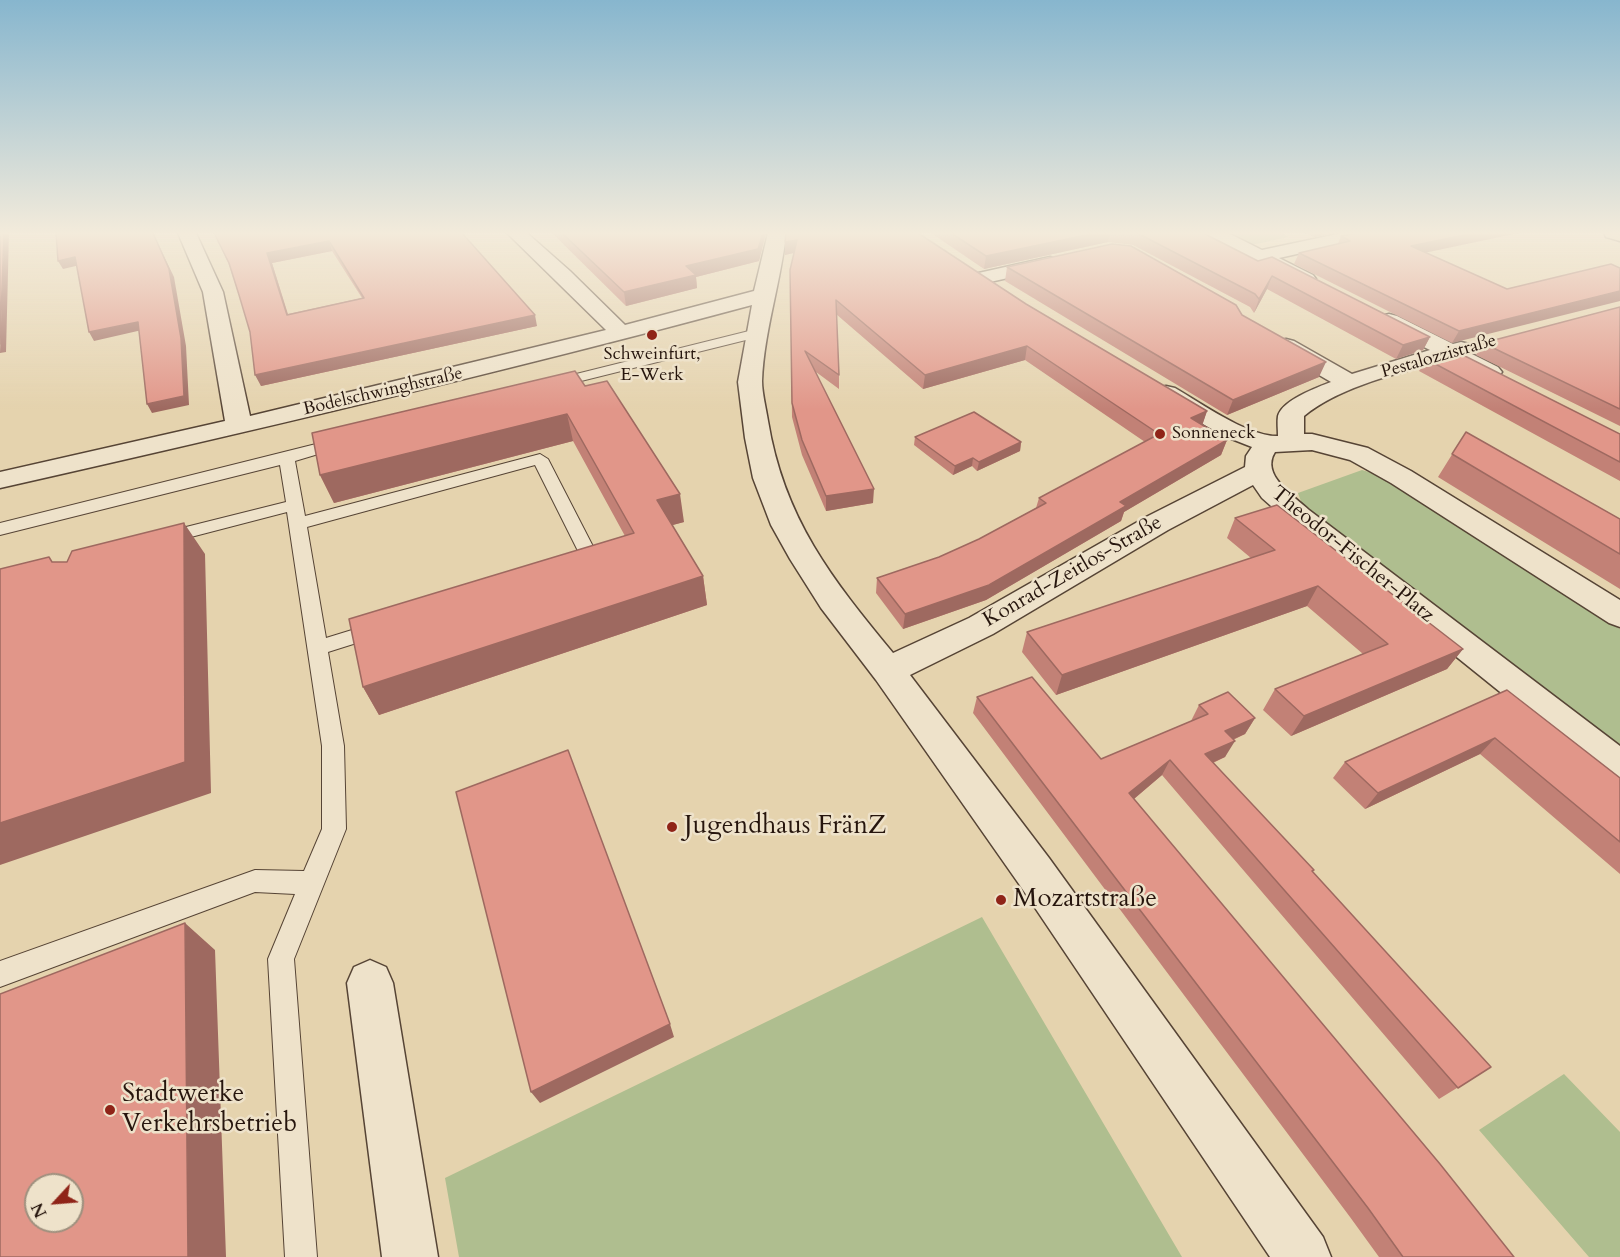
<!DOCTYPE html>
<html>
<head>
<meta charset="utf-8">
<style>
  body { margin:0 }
  #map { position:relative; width:1620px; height:1257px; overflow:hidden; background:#e5d3ae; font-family:Cardo,serif }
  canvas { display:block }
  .north { position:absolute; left:24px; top:1173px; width:60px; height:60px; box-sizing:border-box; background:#eee2ca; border:2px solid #9e907e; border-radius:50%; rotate:244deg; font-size:16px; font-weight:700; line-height:24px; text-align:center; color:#26150d }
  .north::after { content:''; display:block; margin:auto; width:21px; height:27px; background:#8f2418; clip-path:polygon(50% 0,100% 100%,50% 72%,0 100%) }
</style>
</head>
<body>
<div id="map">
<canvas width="1620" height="1257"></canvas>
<div class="north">N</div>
</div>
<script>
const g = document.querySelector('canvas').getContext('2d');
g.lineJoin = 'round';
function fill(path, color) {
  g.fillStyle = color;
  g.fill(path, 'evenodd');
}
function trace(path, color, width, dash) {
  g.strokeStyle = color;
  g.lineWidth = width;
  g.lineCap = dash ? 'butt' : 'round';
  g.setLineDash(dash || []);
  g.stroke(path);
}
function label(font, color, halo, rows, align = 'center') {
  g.font = font + ' Cardo,serif';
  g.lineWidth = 5;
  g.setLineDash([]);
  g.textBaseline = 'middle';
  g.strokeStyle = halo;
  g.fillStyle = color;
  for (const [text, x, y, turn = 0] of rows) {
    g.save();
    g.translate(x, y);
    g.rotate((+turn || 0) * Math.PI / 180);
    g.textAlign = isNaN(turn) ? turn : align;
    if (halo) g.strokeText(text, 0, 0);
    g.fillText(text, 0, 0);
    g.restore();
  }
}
fill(new Path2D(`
  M1221,233H1281L1289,237L1247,246Z
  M1362,470L1386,477L1620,629V750L1303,507L1298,493Z
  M982,917L1182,1257H459L445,1178Z
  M1564,1074L1620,1132V1257H1589L1479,1130Z`), '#afbe8f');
const service = new Path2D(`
  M757,329L762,330L764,333L762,336L553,388L546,384L548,381Z
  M340,438L345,440L348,443L345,446L295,461L305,516L540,454L548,459L601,562C596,570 582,573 574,570L571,566L574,562L582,559L535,465L307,527L326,638L378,622L385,624L388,629L385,634L328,652L344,746L346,829L294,959L317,1257H285L268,959L295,894L255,892L0,987V961L255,870L304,871L322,829V746L287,512L164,544L158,542L155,538L158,534L286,502L280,465L0,535V523Z`);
const minor = new Path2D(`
  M178,233H196L223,292L250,416L606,330L507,233H527L570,271L625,325L754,291L768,233H786C781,282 764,331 762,381C762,393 766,408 768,421C784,519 832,579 893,653L969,618L1148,516L1245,467L1246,456L1252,447L1224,436L1157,398L1154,393L1157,388L1166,386L1175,388C1201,403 1248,437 1278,436C1278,429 1277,422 1278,416C1282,400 1318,387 1331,382L1278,351L1275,346L1278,341L1286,339L1294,341L1352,374L1430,350L1381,326L1378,321L1381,316L1389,314L1397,316L1453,344L1461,342L1469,344L1472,349L1470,353L1498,367L1502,372L1498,377L1490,379L1482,377L1448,360C1402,372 1340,386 1304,416V434H1312L1368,448L1411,471L1620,600V627L1609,623L1391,483L1350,460L1312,450L1275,452C1260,475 1294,496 1309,510L1620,746V783L1607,778L1289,522L1262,498L1253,485L1168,530L993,634L910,675L1049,858L1323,1237L1331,1257H1270L1019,884L876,680L821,608L790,559L771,525L753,478L745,438L738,382L752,305C504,372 252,431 0,488V472L225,421L203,292Z
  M1205,233H1228L1262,250L1342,233H1375L1373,237L1279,258L1313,275L1316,279L1313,283L1306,285L1207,237Z
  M1050,257L1057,259L1060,263L1057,267L981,284L974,282L971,278L974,274Z
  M370,960L386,967L393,983L438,1257H382L347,983L354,967Z`);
const primary = new Path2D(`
  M1604,233H1620V241L1606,237Z`);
trace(service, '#564435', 2);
trace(minor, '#564435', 3);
trace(primary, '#26150d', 3);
fill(service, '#eee2ca');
fill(minor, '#eee2ca');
fill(primary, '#e5d3ae');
fill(new Path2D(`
  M214,233H462L537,326L261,386L250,332L239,295L229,265ZM332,251L362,298L288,314L272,263Z
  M552,233H766L759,261L696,277L697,288L626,306Z
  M786,233L1026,304L1207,411L1202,425L1227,440L1221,455L1124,512L1121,521L986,600L903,629L876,593L877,578L939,557L979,539L1036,508L1039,498L1145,442L1025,360L923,389L836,314L839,375V389L816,372L873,503L826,511L802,455L792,417L790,270L794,253L785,255Z
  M931,233H1203L1258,261L1430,337L1423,350L1396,359L1267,289L1254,313L1250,307L1133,245L1108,242L984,269Z
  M1305,233H1333L1314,237Z
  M1341,236L1426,253L1507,289L1452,343L1294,264L1299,253L1338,244Z
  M1007,267L1242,315L1319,377L1227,415L1005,281Z
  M1620,307V426L1476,355L1483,343Z
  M1426,359L1620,434V481L1419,371Z
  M585,386L684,522L672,525L703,576L707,605L379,715L363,687L625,536L573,441L334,503L320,475Z
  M1466,432L1620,519V589L1438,477Z
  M915,437L1021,442L1020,451L977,471L972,466L953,475L914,445Z
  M1235,518L1463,649L1447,669L1291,736L1263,710L1275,689L1363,654L1307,606L1056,695L1022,652L1027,632L1251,558L1227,538Z
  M1507,690L1620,778V874L1480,754L1365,809L1333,778L1345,762Z
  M977,697L1101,759L1191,721L1199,705L1255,718L1245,734L1233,740L1225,757L1213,763L1491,1067L1439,1099L1162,775L1134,799L1514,1257H1379L1350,1217L973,713Z`), '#c28176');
fill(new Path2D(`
  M4,233H9L6,352L0,353Z
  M153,233L174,277L186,346L189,405L152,413L147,404Z
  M763,233H766L759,261L696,277L697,288L626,306L624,292Z
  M1096,233H1110L1108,242L984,269L986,256Z
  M1316,233H1333L1314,237Z
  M1474,233H1519L1405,257L1411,246Z
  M797,240V252L785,255V242Z
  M329,241L332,251L272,263L291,325L287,315L267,253Z
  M75,257L80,265L63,269L58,261Z
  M1272,276L1267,289L1254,313L1259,299Z
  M1620,291V301L1452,343L1459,331Z
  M535,315L537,326L261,386L255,375Z
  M138,322L142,330L94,341L89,332Z
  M1430,337L1423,350L1396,359L1403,345Z
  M1027,346L1025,360L923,389L925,375Z
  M1326,362L1319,377L1227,415L1233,400Z
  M1207,411L1202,426L1191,418Z
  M567,414L573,441L334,503L320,475Z
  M1227,440L1221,455L1124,512L1121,521L986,600L903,629L905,614L1120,502Z
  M1021,442L1020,451L977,471L979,462Z
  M973,458L972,466L953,475L955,466Z
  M874,489L873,503L826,511V496Z
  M680,494L684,522L662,528L657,500Z
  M184,523L205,554L211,793L0,865V823Z
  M703,576L707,605L379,715L363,687Z
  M1318,586L1307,606L1056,695L1062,675Z
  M1463,649L1447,669L1291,736L1304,716Z
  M1255,718L1245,734L1216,747L1225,731Z
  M1495,738L1480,754L1365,809L1378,793Z
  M1235,741L1225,757L1196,770L1205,754Z
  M1170,760L1162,775L1122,809L1129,793Z
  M185,923L215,950L226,1257H188Z
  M670,1024L674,1037L540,1103L531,1092Z`), '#9e6960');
const building = new Path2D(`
  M0,233H4L0,344Z
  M56,233H153L169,269L181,338L184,396L147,404L138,322L89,332L75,257L58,261Z
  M214,233H462L535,315L255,375L250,332L239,295L229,263ZM329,241L364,298L287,315L267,253Z
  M562,233H763L758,249L686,266L696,275L624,292Z
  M786,233H918L1026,304L1207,411L1191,418L1227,440L1120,502L1126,506L989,585L905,614L877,578L939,557L979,539L1046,503L1039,498L1159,434L1027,346L925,375L836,300L839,375L805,351L874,489L826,496L802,440L792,403L790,270L797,240L785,242Z
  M951,233H1096L986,256Z
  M1137,233H1203L1258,261L1272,257L1430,337L1403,345L1272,276L1259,299L1255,294Z
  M1359,233H1474L1411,246L1507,289L1611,264L1620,268V291L1459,331L1299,253L1350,241L1341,236Z
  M1112,244L1131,246L1236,305L1242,315L1326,362L1233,400L1007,267Z
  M1620,307V409L1483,343Z
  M1455,351L1620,434V462L1426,359Z
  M575,371L585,386L607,381L680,494L657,500L703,576L363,687L349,619L634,533L567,414L320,475L312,433Z
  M974,412L1021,442L979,462L973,458L955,466L915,437Z
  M1466,432L1620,519V554L1452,454Z
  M1277,505L1463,649L1304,716L1275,689L1388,644L1318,586L1062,675L1027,632L1275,550L1235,518Z
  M184,523L185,762L0,823V569L49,557L52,562H67L72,551Z
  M1032,677L1101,759L1208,714L1199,705L1228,692L1255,718L1225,731L1235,741L1205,754L1314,870L1312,871L1491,1067L1458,1088L1170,760L1129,793L1440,1164L1514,1257H1403L1368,1208L977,697Z
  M1507,690L1620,778V842L1495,738L1378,793L1345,762Z
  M568,750L670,1024L531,1092L456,792Z
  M185,923L188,1257H0V994ZM36,1185H72V1221H36Z`);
fill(building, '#e19689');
trace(building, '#9e6960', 1.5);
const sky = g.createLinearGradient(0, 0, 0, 409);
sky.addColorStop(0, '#87b6ce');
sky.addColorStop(0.57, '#f3ebdb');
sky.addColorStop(1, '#f3ebdb00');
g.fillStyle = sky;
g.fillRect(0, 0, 1620, 409);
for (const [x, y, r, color] of [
  [652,335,6,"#8f2418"],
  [1160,434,6,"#8f2418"],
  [672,827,6,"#8f2418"],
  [1001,900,6,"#8f2418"],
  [110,1110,6,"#8f2418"]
]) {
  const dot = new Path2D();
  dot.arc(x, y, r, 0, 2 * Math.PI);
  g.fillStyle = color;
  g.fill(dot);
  trace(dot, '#eee2ca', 2);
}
label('18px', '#26150d', '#eee2ca', [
  ["Schweinfurt,",652,355],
  ["E-Werk",652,376],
  ["Sonneneck",1172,434,"left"]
]);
label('18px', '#26150d', '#eee2ca', [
  ["Pestalozzistraße",1439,357,-16],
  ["Bodelschwinghstraße",383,392,-13]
]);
label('21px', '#26150d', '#eee2ca', [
  ["Theodor-Fischer-Platz",1352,555,39],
  ["Konrad-Zeitlos-Straße",1073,572,-30]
]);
label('26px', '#26150d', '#eee2ca', [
  ["Jugendhaus FränZ",684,827],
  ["Mozartstraße",1013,900],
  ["Stadtwerke",122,1095],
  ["Verkehrsbetrieb",122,1125]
], 'left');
</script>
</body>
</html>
